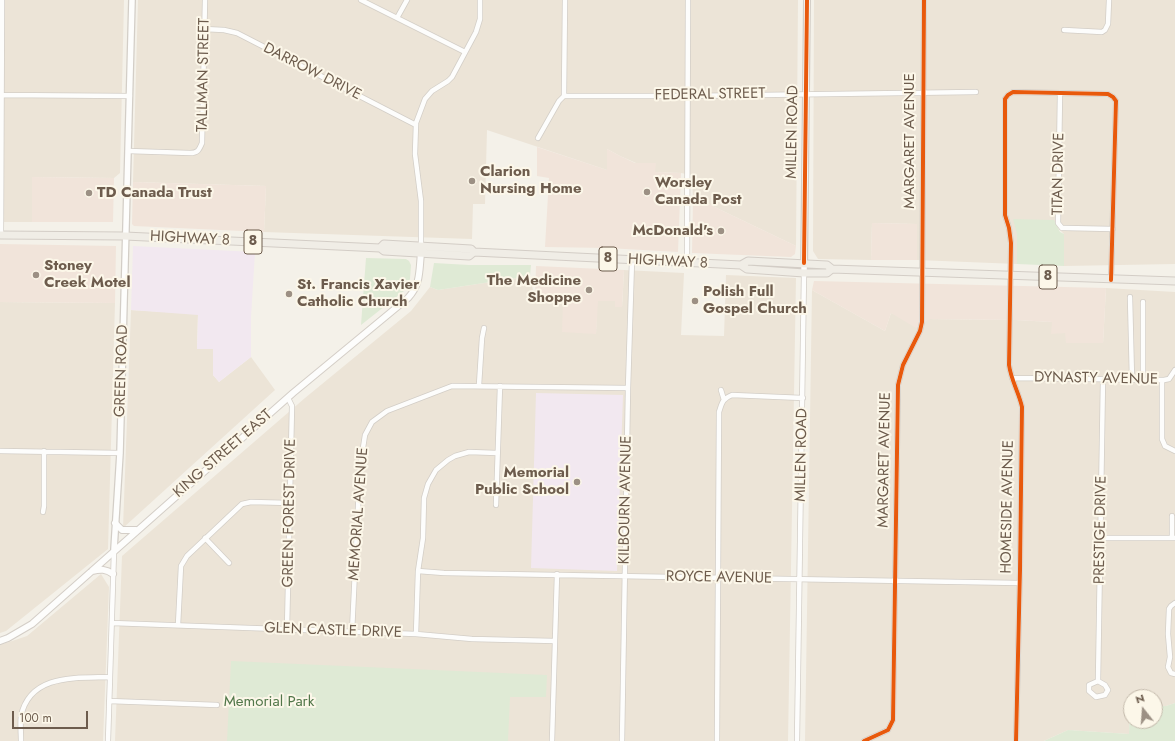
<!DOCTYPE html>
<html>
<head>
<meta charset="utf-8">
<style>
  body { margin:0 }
  #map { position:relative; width:1175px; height:741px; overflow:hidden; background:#f4f1e9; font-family:Jost,sans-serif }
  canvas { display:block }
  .north { position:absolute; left:1123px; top:689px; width:40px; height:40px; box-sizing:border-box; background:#fcf7e9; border:1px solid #c3b9ab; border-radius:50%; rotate:343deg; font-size:11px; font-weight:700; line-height:16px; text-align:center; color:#6d5c4d }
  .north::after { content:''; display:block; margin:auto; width:14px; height:18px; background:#9c9084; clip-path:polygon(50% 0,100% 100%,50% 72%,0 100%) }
  .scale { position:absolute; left:12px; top:711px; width:76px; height:18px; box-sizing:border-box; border:2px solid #6d5c4d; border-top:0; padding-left:5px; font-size:12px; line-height:14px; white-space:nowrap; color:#6d5c4d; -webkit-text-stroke:3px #fcf7e9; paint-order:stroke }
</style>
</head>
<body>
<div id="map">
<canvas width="1175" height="741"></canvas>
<div class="north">N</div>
<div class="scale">100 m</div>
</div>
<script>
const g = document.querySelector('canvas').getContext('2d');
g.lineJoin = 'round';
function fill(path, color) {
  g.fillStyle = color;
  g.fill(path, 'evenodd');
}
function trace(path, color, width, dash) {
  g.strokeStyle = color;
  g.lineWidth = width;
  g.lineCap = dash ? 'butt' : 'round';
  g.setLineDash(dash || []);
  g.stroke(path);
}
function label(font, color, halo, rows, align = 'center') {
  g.font = font + ' Jost,sans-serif';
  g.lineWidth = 4;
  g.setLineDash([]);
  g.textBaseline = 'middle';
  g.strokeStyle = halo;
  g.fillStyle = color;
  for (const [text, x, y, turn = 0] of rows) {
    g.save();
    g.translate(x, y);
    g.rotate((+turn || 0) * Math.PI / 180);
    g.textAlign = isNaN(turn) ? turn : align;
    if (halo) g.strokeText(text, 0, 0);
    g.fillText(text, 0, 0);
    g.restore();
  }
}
fill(new Path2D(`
  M0,0H124L120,173L114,178L32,177V222H0Z
  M138,0H798L796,246L702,201L693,200L692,175L681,173L655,172V163H636L620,156L607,149V170L487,130L485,204H473L472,239L264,232L266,186L133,182Z
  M814,0H1175V264L1064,266V234L1058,228L1017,234V264L917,260L916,224L872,223L871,260L818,259L813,251Z
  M624,270L684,273L681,335L724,336L726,275L796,278L788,741H115L122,556L305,398L411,311L430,287L438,290L530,276L535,300L563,301L596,334L597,300L615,301L622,307Z
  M1106,288L1175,292V703L1166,706H1155V697H1131L1129,734L1068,730L1044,741H805L812,290L885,331L891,313L929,319L1016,320L1052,322L1066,333L1103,343Z
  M0,302L115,303L108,549L6,631L0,633Z
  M131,310L198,314L197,349H213V375L219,382L251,357L275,390L123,528Z
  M101,574L109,587L103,741H0V645L27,636Z`), '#ece4d7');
fill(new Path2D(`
  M537,147L607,170V149L620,156L635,163H656L655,172L681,173L678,252L607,248L545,247L549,178L537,176Z
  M32,177L114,178L113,222H32Z
  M133,182L266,186L264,232L134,226L132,224Z
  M693,200L702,201L796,246L795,254L791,257L692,253Z
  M872,223L917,224V260H871Z
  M0,244L116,246L115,303L0,302Z
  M536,266L624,270L622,307H615V301H598L596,334L562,332L563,301L535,300Z
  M814,281L1106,288L1103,343H1066L1065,333L1051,334L1052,322L1016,320L930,319L916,328L891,313L885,331L812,290Z`), '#f1e4da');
fill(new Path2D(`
  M133,246L255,252L251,317V357L219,382L213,375V349H197L198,315L131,310Z
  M536,393L623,395L617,571L531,568Z`), '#f2e8f0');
fill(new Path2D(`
  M1013,219L1054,220L1060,232L1064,234V266L1017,264V234Z
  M366,258L406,259L409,261L411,265L410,279L404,291L361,325Z
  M434,263L469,265H531L530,276L438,290L430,287Z
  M231,661L547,675L546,697H510L508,741H227Z
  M1175,703V741H1044L1068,730L1129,734L1130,706L1131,721H1155V706H1166Z`), '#dfead5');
const minor = new Path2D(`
  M361,0L465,52
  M397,18L407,0
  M204,29L224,30L237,33L416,125
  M1064,30L1102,32L1105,30L1108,24L1109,0
  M1060,93L1058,223L1062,228H1065L1113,229
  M0,95L130,96
  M564,96H687L976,92
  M538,138L559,101L564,96L565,0
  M128,151L190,153C198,153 199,150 202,143L205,0
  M1,235L2,0
  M421,247V201L415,154L416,123L425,99L432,91L448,81L452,77L476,32L480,19V0
  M687,263L688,0
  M1130,297L1132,379
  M1143,302V379
  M1012,378L1164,380L1169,379L1175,370
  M1162,380V439L1165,446L1175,451
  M479,385L482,338L484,328
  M721,390L724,400
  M0,451L120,453
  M496,505L500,386
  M43,512L44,506V451
  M205,538L229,563
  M1101,538H1175
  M1172,538V516
  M418,571L444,573L1019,583
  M1175,603L1171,606L1169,609L1168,634L1170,657L1168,667L1171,673L1175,674
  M112,623L416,634L472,639L555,641
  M178,625L181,566L187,556L242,504L251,502L290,503
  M287,629L292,406L288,398
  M352,632L360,467L365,435L372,422L387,411L452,386L628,388
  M416,634L418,571L423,538L424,498L428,484L436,470L448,460L455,456L469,452L497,453
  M1098,681L1105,685L1108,690L1105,695L1096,697L1089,691V685L1098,681L1103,379
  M109,701L217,705
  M21,741C21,733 20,724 21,716C30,674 75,678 109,677
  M108,741L114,551
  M552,741L557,574
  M622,741L628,388L632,260
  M717,741L719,412C722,403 722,399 732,395L803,398
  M797,741L804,273
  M864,741L888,730L893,720L898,385L903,365L920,331L922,322L924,0
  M1016,741L1020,570L1022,407C1019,393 1011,380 1009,365L1011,243L1009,228L1005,215V99L1008,95L1013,92L1108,94L1113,97L1116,101L1111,280`);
const tertiary = new Path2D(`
  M804,273L807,0
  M114,549L120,453L132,0`);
const secondary = new Path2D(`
  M115,523L122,530H136
  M92,571C101,569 106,569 113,574
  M0,641L8,638L32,624L293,393L408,298C421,284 419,271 421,253`);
const primary = new Path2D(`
  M0,235L125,236L380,248L384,251L469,256L474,252
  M380,248L384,244L471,249L474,252L741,265L747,269L804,273H827L832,269
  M741,265L748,261L827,265L832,269L1175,281`);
trace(minor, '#d3cec7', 6);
trace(tertiary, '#d3cec7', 8);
trace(secondary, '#d4cec7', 8);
trace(primary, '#d3cdc6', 9);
trace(minor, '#fdfdfc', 4.5);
trace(tertiary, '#fdfdfc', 5.5);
trace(secondary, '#fdfdfc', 6);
trace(primary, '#f0ede6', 7);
trace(new Path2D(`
  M804,263L807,0
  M864,741L888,730L893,720L898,385L903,365L920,331L922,322L924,0
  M1016,741L1020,570L1022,407C1019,393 1011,380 1009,365L1011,243L1009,228L1005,215V99L1008,95L1013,92L1108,94L1113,97L1116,101L1111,280`), '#e8590c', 4);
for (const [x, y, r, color] of [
  [472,181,4,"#9c9084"],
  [647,192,4,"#9c9084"],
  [89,193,4,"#9c9084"],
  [721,231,4,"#9c9084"],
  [36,275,4,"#9c9084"],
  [589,290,4,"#9c9084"],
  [289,294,4,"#9c9084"],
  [695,301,4,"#9c9084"],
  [577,482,4,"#9c9084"]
]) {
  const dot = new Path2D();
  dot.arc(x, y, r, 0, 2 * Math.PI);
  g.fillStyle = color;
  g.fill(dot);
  trace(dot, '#fcf7e9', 1.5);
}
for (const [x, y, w] of [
  [253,242,18],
  [608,259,18],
  [1048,277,18]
]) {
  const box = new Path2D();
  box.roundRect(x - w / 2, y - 12, w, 24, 3);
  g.fillStyle = '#fcf7e9';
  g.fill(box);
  trace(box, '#6d5c4d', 1);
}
label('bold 14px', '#6d5c4d', null, [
  ["8",253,242],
  ["8",608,259],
  ["8",1048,277]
]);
label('15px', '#6d5c4d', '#fcf7e9', [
  ["DARROW DRIVE",312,72,27],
  ["TALLMAN STREET",204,75,-89],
  ["FEDERAL STREET",710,95,-1],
  ["MILLEN ROAD",793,132,-89],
  ["MARGARET AVENUE",910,141,-90],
  ["TITAN DRIVE",1059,174,-89],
  ["HIGHWAY 8",190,239,3],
  ["HIGHWAY 8",668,262,3],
  ["GREEN ROAD",122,371,-88],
  ["DYNASTY AVENUE",1096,379,1],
  ["KING STREET EAST",223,454,-41],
  ["MILLEN ROAD",802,455,-89],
  ["MARGARET AVENUE",885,460,-89],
  ["KILBOURN AVENUE",626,500,-89],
  ["HOMESIDE AVENUE",1008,507,-89],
  ["GREEN FOREST DRIVE",290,513,-89],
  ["MEMORIAL AVENUE",359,514,-86],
  ["PRESTIGE DRIVE",1101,530,-89],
  ["ROYCE AVENUE",719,578,1],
  ["GLEN CASTLE DRIVE",333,631,2]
]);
label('bold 15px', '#6d5c4d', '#fcf7e9', [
  ["Clarion",480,172],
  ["Nursing Home",480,189],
  ["Worsley",655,183],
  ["Canada Post",655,200],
  ["TD Canada Trust",97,193],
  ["McDonald's",713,231,"right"],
  ["Stoney",44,266],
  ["Creek Motel",44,283],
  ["The Medicine",581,281,"right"],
  ["Shoppe",581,298,"right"],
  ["St. Francis Xavier",297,285],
  ["Catholic Church",297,302],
  ["Polish Full",703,292],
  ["Gospel Church",703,309],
  ["Memorial",569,473,"right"],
  ["Public School",569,490,"right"]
], 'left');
label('15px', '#52774a', '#fcf7e9', [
  ["Memorial Park",269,702]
]);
</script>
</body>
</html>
